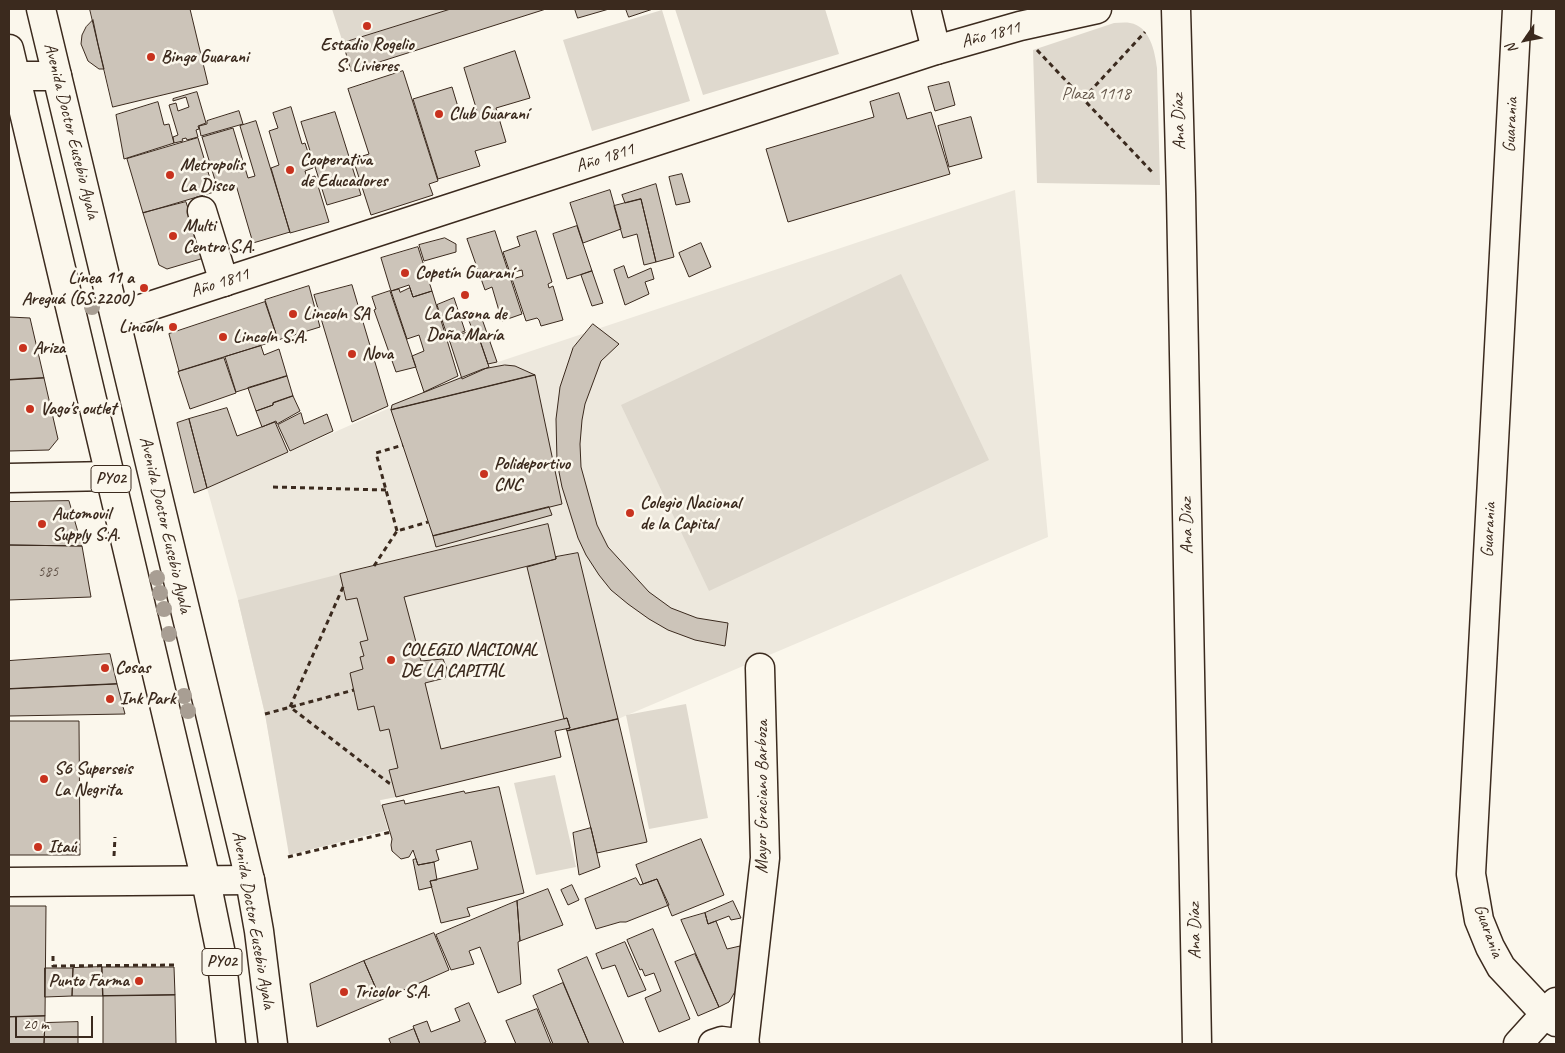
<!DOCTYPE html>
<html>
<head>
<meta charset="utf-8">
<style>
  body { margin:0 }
  #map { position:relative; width:1565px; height:1053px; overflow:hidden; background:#fbf7ec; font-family:Caveat,sans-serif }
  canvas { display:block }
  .frame { position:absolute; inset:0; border:10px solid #3b2a1e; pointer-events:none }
  .north { position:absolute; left:1500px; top:15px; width:50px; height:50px; -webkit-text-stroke:4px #fbf7ec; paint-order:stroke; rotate:237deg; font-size:14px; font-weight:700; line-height:20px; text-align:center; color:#3b2a1e }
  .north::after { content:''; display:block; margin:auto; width:18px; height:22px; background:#3b2a1e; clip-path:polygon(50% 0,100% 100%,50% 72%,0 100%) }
  .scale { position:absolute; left:15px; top:1016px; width:78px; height:22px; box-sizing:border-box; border:2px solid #3b2a1e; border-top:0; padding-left:6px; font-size:15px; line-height:18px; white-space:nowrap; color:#3b2a1e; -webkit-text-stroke:4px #fbf7ec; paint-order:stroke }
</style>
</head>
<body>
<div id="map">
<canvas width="1565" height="1053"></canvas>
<div class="frame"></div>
<div class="north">N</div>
<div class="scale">20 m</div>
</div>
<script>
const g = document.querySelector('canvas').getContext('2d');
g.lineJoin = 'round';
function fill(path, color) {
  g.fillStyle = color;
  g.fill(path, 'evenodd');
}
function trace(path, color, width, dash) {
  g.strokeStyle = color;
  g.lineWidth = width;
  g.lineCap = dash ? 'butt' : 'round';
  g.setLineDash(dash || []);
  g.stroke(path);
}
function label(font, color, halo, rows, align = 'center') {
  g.font = font + ' Caveat,sans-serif';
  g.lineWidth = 5;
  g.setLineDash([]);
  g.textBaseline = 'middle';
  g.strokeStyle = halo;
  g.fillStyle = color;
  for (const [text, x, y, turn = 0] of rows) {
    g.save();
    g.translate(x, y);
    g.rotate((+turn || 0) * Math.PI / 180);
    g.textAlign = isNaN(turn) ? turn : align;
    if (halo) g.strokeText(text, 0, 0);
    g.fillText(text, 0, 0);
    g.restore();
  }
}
fill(new Path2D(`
  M1015,190L1048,537L618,719L555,731L561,757L396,797L284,820L265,714L238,600L207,488L483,367Z`), '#ede8dd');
fill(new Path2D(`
  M332,9H451L343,43Z
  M675,9H825L839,54L703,95Z
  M662,10L690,101L592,131L563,40Z
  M1114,23C1119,23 1125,22 1130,23C1150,26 1155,52 1157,68L1160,185L1037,183L1033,50Z
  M901,274L989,460L709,591L621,405Z
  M340,574L346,600L357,598L368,640L361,642L364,656L363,669L350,673L358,709L374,706L380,731L389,729L398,768L389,770L396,797L380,800L388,830L289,855L265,714L238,600Z
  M686,704L708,818L649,829L626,715Z
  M555,775L576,867L536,875L514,783Z`), '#dfd9ce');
const building = new Path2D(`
  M90,9H190L208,84L113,107Z
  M451,9H546L351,71L343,43Z
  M575,9H609L578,18Z
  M626,9H653L629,17Z
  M93,20L98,44L104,69H99L88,61L81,44L82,35L86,27Z
  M515,51L530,98L496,108L506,142L475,151L480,166L438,179L413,99L452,87L461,117L477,111L464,68Z
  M403,71L438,181L429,184L433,195L371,215L353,159L369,154L348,89Z
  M949,82L955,105L935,111L928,87Z
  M197,92L206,123L198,126L199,129L196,130L198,137L187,140L186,138L182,139L183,141L174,143L173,137L178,135L169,105L176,103L178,111L189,107L186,97L173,101V99Z
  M899,93L907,119L931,112L950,174L788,222L766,149L874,117L870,102Z
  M158,102L164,125L169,124L174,143L124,159L116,115Z
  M291,107L302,144L305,143L313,168L305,171L307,178L315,176L329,222L290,233L271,168L279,165L269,131L278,128L273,113Z
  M239,111L243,124L201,136L199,126L207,124V121Z
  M335,112L361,195L327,205L301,122Z
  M971,117L982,158L949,167L938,126Z
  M256,121L290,232L253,243L236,185L218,190L202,137L233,128L248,178L255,176L240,126Z
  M198,138L214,192L143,213L127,159Z
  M682,174L690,202L676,205L669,177Z
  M656,184L674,257L656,262L641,199L625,203L622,195Z
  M610,190L621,229L583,243L570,203Z
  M641,199L656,262L644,265L637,234L623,238L614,206Z
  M186,202L204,258L167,269L159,265L143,213Z
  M577,226L592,271L567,279L553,234Z
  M495,231L522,314L502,321L492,287L485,290L467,239Z
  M536,231L552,282L548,284L549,288L553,286L563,320L541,326L539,320L537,318L526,321L512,279L523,276L522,270L510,273L503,252L520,246L517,237Z
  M445,238L456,244V252L424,261L419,245Z
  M701,243L711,267L689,277L679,253Z
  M418,247L432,291L413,297L409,285L391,291L381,258Z
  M624,266L628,278L651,268L654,279L645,282L649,294L625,305L614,270Z
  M592,271L603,303L592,306L581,275Z
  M352,285L388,406L352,422L314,295Z
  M309,286L320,327L278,340L265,300Z
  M410,288L413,297L432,291L458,376L424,392L412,356L424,351L419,335L407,339L391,291L399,289L400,292Z
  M390,291L416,367L396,372L374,310L376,309L372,297Z
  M454,298L465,331L448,338L437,305Z
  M265,302L278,340L179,371L169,334Z
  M466,312H474L475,315L481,316L497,362L488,364L476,329L473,330Z
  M9,317L30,318L44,378L9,380Z
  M593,324L619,344L601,361L585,404L582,420L580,444L581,467L597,525L608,547L649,592L671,608L697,618L728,623L725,646L695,640L668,630L649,619L628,604L611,590L599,575L586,555L578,538L562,487L557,462L556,419L560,387L573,348Z
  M476,329L489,367L462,379L449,339Z
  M261,346L264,355L279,349L287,376L236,392L225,357Z
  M224,358L236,393L190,409L178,372Z
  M505,365L515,366L535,375L391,410L392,405L483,369Z
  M535,375L562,504L433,536L391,410Z
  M287,376L293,396L273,403V405L256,411L248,388Z
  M44,378L58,439L49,450L9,451V380Z
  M293,396L300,411L277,424L276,421L262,427L256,411L273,405V403Z
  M227,408L237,436L275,422L288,452L207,488L189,419Z
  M301,413L304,424L327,414L333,431L290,451L278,425Z
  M189,419L207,488L194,493L177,423Z
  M69,501L82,546L9,545V502Z
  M549,507L552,515L436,547L433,536Z
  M548,524L556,559L404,597L421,661L443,659L447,669V673L445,678L425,683L441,749L567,718L570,728L555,731L561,757L396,797L389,770L398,768L389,729L380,731L374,706L358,710L350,673L363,669L360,657L364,656L360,642L368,640L357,598L346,600L340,574Z
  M9,545L82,546L91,597L9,600Z
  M578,553L618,719L567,731L566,729L570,728L567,718L564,719L527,567L556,559V557Z
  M110,654L117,684L9,689V661Z
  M117,684L125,714L9,716V689Z
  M618,719L647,842L597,853L567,731Z
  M9,721H79L80,855H9Z
  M499,787L524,893L467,908L470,916L441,923L430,881L478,869L471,841L436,850L439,860L434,862L418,865L413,850L409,857L401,859L392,851L391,845L392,839L382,805L404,800L405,804L464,791L465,793Z
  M591,828L600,867L579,875L573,833Z
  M701,839L724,895L672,916L657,879L643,884L636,865Z
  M416,859L418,865L434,862L437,880L430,881L432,887L419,890L413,860Z
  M636,878L640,885L657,879L669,905L626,922H620L596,929L585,899Z
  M572,885L579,900L568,905L561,890Z
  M548,889L563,925L520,941L517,901Z
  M517,901L520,941L518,942L521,984L498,993L480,947L469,951L474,964L451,970L436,935Z
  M733,901L741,918L731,920L729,916L708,924L705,913Z
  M9,906H46L45,1016L9,1017Z
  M705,913L708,924L716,921L727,949L740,946L747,974L740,983L729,1002L719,1007L681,920Z
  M653,929L690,1019L659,1032L645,998L661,991L654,973L645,976L642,969L640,970L627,940Z
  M434,933L449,970L381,1000L364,961Z
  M625,942L646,990L628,997L615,965L602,969L596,954Z
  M695,954L719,1007L698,1016L675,962Z
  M587,957L624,1044H589L558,970Z
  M364,961L381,1000L317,1027L310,984Z
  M102,967H174L175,995L103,996Z
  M102,967L103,996H72L73,968Z
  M45,968H73L72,996L45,997Z
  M563,983L589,1044H553L533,996Z
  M175,995L176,1044H103V996Z
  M469,1003L486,1042L482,1044H420L413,1026L427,1021L431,1032L460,1021L455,1009Z
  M537,1009L551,1044H516L506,1021Z
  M45,1016L44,1044H9V1017Z
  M78,1022V1044H44L45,1023Z
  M414,1029L420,1044H391L389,1039Z`);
fill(building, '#ccc4b9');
trace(building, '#3b2a1e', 1);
const minor = new Path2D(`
  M926,9L936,50
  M1517,9L1471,874L1479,920L1490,947L1501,967L1546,1015L1556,1022
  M9,76H57
  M202,211L224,282
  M9,478L111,476
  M9,882L250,880
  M744,1043L765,858L760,668`);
const major = new Path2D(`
  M1176,9L1181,194L1197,1044
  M116,317L936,50L1020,26L1097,9
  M713,1044L722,1041L745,1044`);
const highway = new Path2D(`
  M41,9L250,880L259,931L273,1044
  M9,49L206,881L221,954L231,1044
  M1518,1044L1556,1002`);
trace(minor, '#3b2a1e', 31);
trace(major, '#3b2a1e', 31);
trace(highway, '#3b2a1e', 31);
trace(new Path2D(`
  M1037,50L1153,173
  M1083,99L1145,32
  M273,487L386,490
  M397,531L376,453L403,445
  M374,566L397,531L428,522
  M343,587L290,707L389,783L392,784
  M265,714L354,690
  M114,856L115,837
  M288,857L391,832
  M53,956V966L177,965`), '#3b2a1e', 3, [5, 4]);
trace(minor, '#fbf7ec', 28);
trace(major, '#fbf7ec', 28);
trace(highway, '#fbf7ec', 28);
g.fillStyle = '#a89e93';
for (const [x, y] of [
  [92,307],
  [157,578],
  [160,593],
  [164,609],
  [169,634],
  [184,696],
  [188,711]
]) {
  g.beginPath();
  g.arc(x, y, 8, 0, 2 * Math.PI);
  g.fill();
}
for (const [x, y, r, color] of [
  [367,26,5,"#c8321e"],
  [151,57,5,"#c8321e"],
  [439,114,5,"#c8321e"],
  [290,170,5,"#c8321e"],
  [170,175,5,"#c8321e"],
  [173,236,5,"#c8321e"],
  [405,273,5,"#c8321e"],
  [144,288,5,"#c8321e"],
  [465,295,5,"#c8321e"],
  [293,314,5,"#c8321e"],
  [173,327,5,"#c8321e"],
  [223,337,5,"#c8321e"],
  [23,348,5,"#c8321e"],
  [352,354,5,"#c8321e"],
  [30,409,5,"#c8321e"],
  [484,474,5,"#c8321e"],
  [630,513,5,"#c8321e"],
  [42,524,5,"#c8321e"],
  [391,660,5,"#c8321e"],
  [105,668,5,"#c8321e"],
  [110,699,5,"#c8321e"],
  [44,779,5,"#c8321e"],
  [38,847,5,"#c8321e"],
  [139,981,5,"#c8321e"],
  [344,992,5,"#c8321e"]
]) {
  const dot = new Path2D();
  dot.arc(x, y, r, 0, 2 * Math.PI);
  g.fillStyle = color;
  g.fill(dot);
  trace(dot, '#fbf7ec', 2);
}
label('15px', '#5f5045', null, [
  ["585",48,572]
]);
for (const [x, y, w] of [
  [111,479,40],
  [222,962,40]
]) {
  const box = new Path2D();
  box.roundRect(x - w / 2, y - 13.5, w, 27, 4);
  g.fillStyle = '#fbf7ec';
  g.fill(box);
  trace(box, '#3b2a1e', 1);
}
label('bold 16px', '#3b2a1e', null, [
  ["PY02",111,479],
  ["PY02",222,962]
]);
label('18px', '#3b2a1e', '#fbf7ec', [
  ["Año 1811",991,35,-15],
  ["Ana Díaz",1179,122,-92],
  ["Guarania",1511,125,-87],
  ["Avenida Doctor Eusebio Ayala",71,131,76],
  ["Año 1811",605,158,-18],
  ["Año 1811",220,283,-18],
  ["Avenida Doctor Eusebio Ayala",165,525,77],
  ["Ana Díaz",1187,526,-91],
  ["Guarania",1489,530,-87],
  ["Mayor Graciano Barboza",762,797,-90],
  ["Avenida Doctor Eusebio Ayala",253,920,80],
  ["Ana Díaz",1195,931,-91],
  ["Guarania",1488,931,70]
]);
label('bold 18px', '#3b2a1e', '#fbf7ec', [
  ["Estadio Rogelio",367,45,"center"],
  ["S. Livieres",367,66,"center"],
  ["Bingo Guarani",161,57],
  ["Club Guaraní",449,114],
  ["Cooperativa",300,160],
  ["de Educadores",300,181],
  ["Metropolis",180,165],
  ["La Disco",180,186],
  ["Multi",183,226],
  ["Centro S.A.",183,247],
  ["Copetín Guaraní",415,273],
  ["Línea 11 a",134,278,"right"],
  ["Areguá (GS.2200)",134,299,"right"],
  ["Lincoln SA",303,314],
  ["La Casona de",465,314,"center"],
  ["Doña María",465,335,"center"],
  ["Lincoln",163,327,"right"],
  ["Lincoln S.A.",233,337],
  ["Ariza",33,348],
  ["Nova",362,354],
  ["Vago's outlet",40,409],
  ["Polideportivo",494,464],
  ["CNC",494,485],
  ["Colegio Nacional",640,503],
  ["de la Capital",640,524],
  ["Automovil",52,514],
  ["Supply S.A.",52,535],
  ["COLEGIO NACIONAL",401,650],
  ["DE LA CAPITAL",401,671],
  ["Cosas",115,668],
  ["Ink Park",120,699],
  ["S6 Superseis",54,769],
  ["La Negrita",54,790],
  ["Itaú",48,847],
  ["Punto Farma",129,981,"right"],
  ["Tricolor S.A.",354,992]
], 'left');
label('18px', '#64564a', '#fbf7ec', [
  ["Plaza 1118",1096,94]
]);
</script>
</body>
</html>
